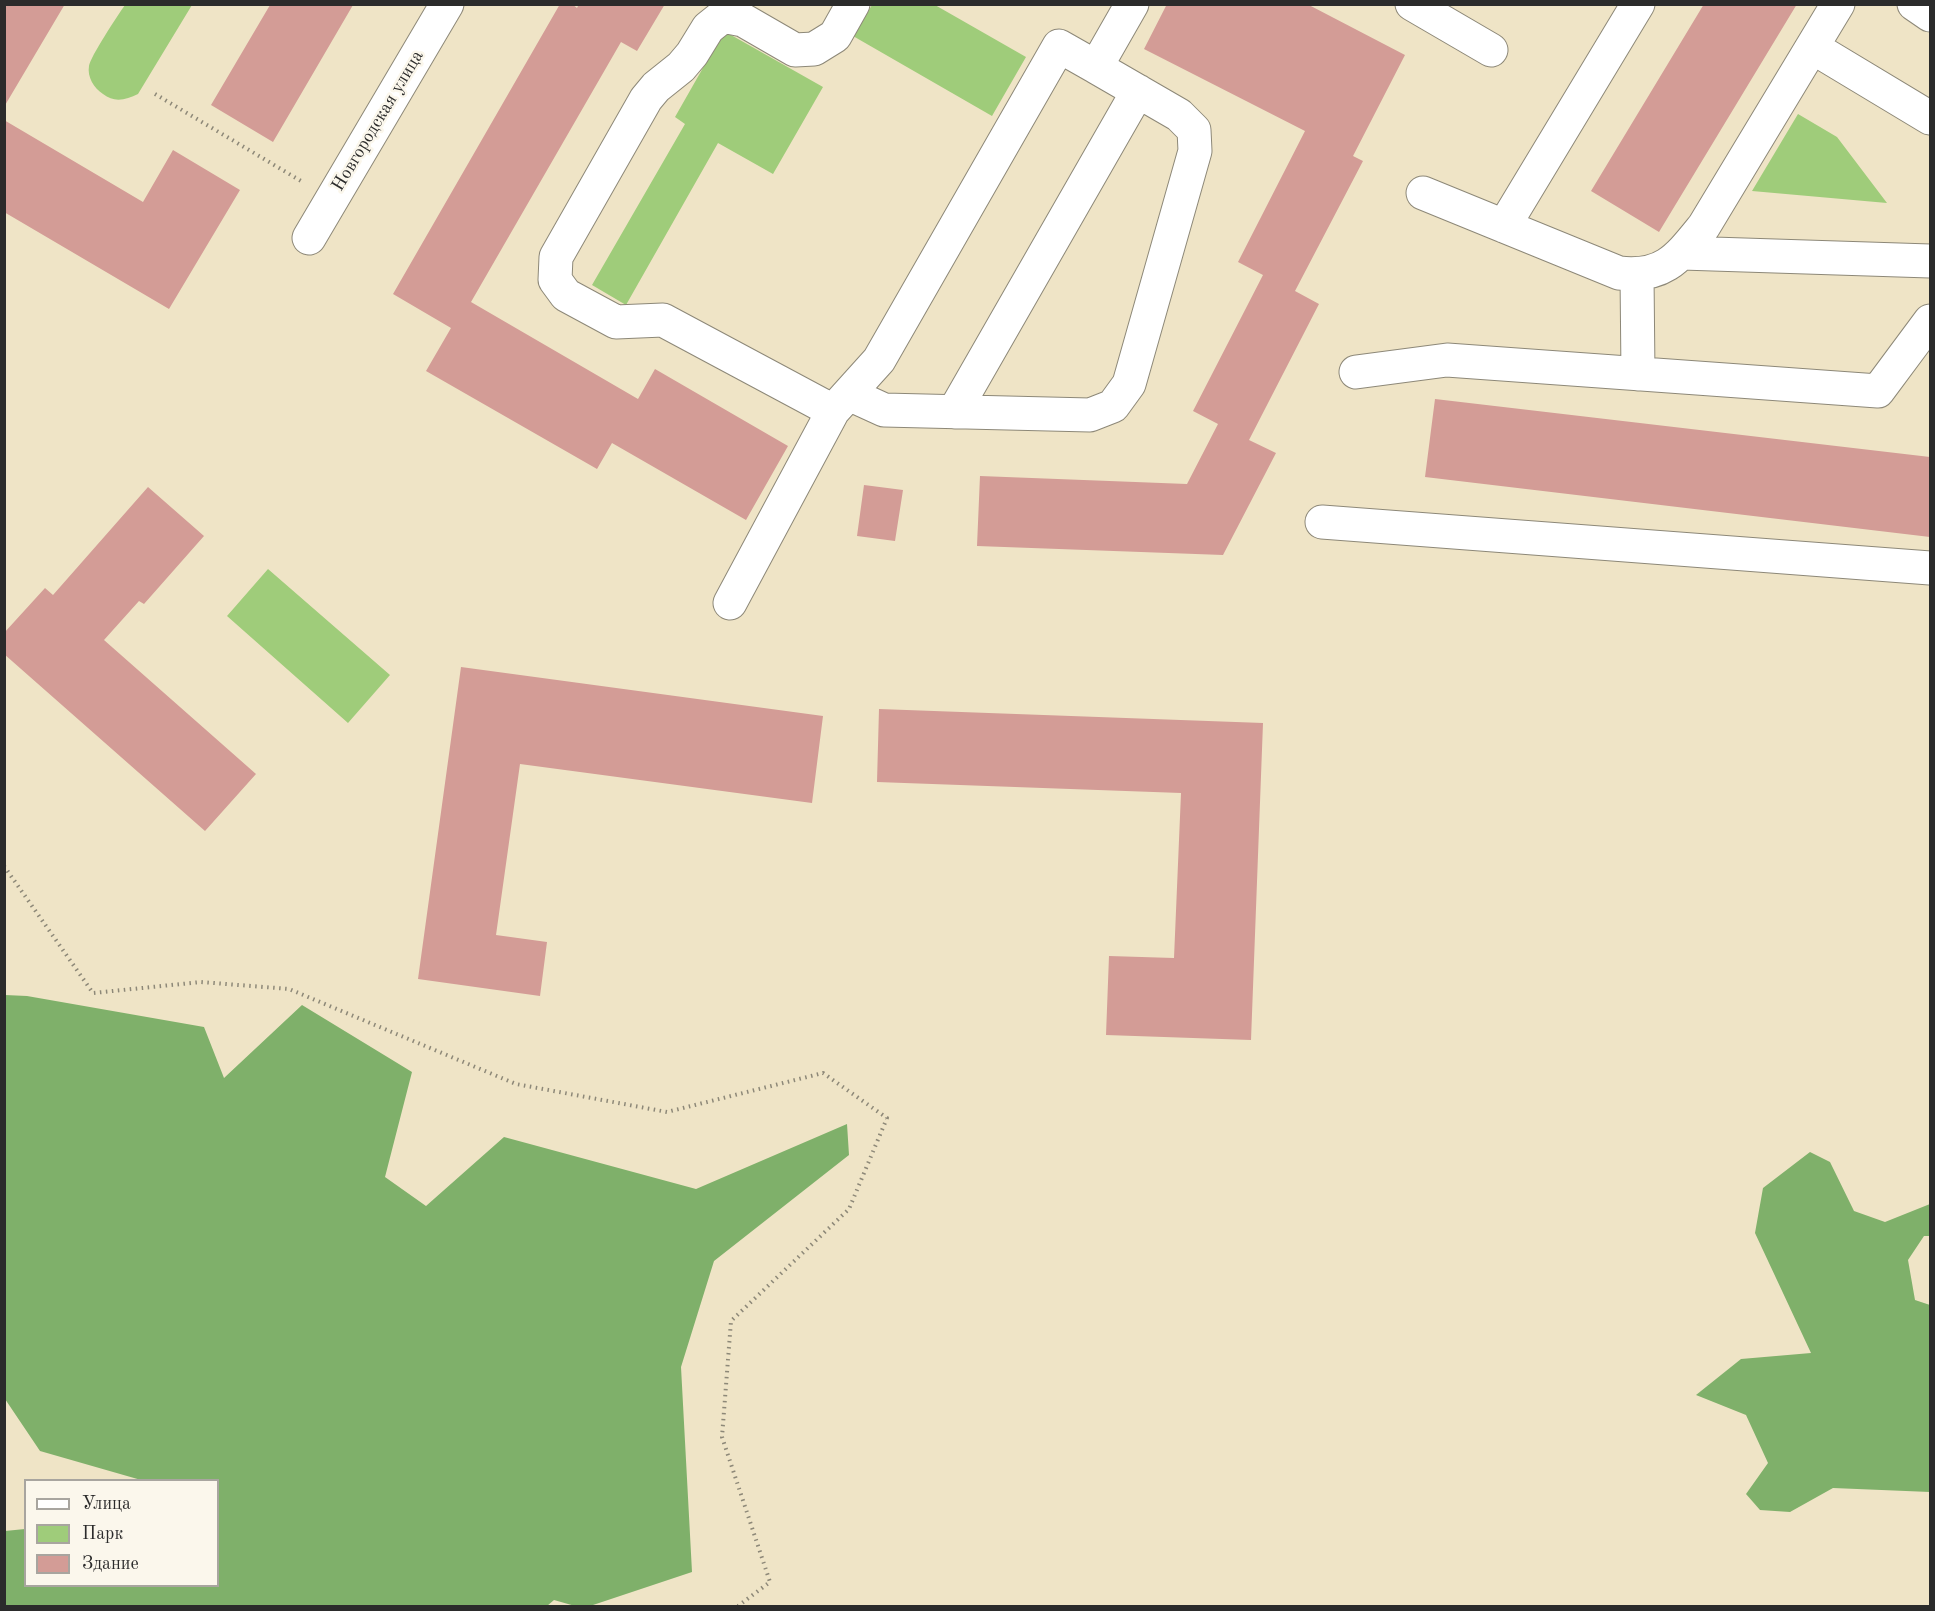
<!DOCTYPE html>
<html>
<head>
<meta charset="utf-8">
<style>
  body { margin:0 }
  #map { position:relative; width:1935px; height:1611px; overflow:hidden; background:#efe4c6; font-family:"Old Standard TT",serif }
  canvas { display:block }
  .frame { position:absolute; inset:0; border:6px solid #2b2b2b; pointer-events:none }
  .legend { position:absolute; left:24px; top:1479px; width:195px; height:108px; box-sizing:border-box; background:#fbf7ec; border:2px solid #a8a59f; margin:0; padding:8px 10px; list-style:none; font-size:18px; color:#2b2b2b }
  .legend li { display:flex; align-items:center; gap:12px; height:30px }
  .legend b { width:30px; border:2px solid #a8a59f }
</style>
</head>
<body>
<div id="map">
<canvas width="1935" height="1611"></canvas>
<div class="frame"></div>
<ul class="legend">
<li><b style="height:8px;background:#fff"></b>Улица</li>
<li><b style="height:16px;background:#9fcc7a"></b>Парк</li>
<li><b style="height:16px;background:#d39c96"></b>Здание</li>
</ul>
</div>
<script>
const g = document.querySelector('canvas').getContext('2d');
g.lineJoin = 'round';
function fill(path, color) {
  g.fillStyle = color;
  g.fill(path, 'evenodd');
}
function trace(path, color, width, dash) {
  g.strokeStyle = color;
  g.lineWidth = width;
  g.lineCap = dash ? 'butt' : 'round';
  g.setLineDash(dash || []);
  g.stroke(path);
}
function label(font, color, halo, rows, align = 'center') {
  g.font = font + ' "Old Standard TT",serif';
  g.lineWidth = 5;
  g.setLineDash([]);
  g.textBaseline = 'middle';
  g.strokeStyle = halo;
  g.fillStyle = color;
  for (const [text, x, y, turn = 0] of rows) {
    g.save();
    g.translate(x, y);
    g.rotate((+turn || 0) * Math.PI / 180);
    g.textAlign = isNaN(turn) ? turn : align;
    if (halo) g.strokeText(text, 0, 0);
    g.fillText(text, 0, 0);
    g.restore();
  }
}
fill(new Path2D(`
  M125,5H192L138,94C126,100 114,103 103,94C94,88 87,77 89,66C90,57 118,15 125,5Z
  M872,5H935L1026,57L992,116L853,36Z
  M724,31L823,87L773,174L718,143L626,305L592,285L685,124L675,117Z
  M1798,114L1837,137L1887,203L1752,191Z
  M268,569L390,675L348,723L227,616Z`), '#9fcc7a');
fill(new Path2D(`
  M5,995L27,996L204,1027L224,1078L302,1005L412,1072L385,1177L426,1206L504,1137L696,1189L847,1124L849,1155L714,1261L681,1367L692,1572L590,1606H575L554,1600L547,1606H5V1531L25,1529L26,1586H218V1480H141L40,1451L5,1399Z
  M1810,1152L1830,1162L1854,1211L1885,1222L1930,1204V1236H1924L1908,1260L1915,1300L1930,1305V1492L1833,1488L1790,1512L1760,1510L1746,1494L1768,1463L1746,1415L1696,1395L1741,1359L1811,1353L1755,1233L1763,1188Z`), '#7fb06a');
fill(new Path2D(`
  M4,4H65L4,107Z
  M560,4H572L577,8L579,4H665L637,51L621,42L471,302L638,399L655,369L788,446L746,520L612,443L597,469L426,371L451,328L393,294Z
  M1167,4H1307L1405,55L1353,156L1363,161L1295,291L1319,304L1249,440L1276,453L1223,555L977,546L980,476L1187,484L1218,424L1193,411L1263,275L1238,262L1305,131L1144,49Z
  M1704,4H1797L1659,232L1591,191Z
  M270,5H353L273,142L211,105Z
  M4,120L143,202L173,150L240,190L169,309L4,212Z
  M1435,399L1930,457V537L1425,477Z
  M864,485L903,490L895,541L857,536Z
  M148,487L204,536L144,604L139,601L104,640L256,774L205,831L4,654V633L45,588L53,595Z
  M461,667L823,716L812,803L520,764L496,935L547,942L540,996L418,979Z
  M879,709L1263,723L1251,1040L1106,1035L1109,956L1174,958L1181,793L877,782Z`), '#d39c96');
const minor = new Path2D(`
  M1412,4L1491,50
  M1914,4L1930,15
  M1812,47L1930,118
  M1423,193L1619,273C1664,278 1678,258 1704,226L1838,4
  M1504,226L1638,4
  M309,238L447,4
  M1682,253L1930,261
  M1637,275L1638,374
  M1356,372L1447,360L1878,391L1930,321
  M849,394L884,410L1090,415L1113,406L1129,384L1195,151L1194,130L1179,115L1096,67
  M833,411L663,320L616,322L566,295L555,280L556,257L646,99L656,87L681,67L692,54L708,28L723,16L743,20L795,50L814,49L835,36L853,4
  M954,412L1138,91
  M1322,522L1930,568
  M730,603L833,411L879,360L1059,46L1096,67L1132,4`);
trace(minor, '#8d8878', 35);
trace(new Path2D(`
  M155,94L301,181
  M4,866L93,993L201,982L289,989L516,1084L667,1112L823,1073L887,1118L849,1209L731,1321L722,1437L770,1582L738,1606`), '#8d8878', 4, [1.5, 4.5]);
trace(minor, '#fff', 33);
label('18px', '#2b2b2b', '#fbf7ec', [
  ["Новгородская улица",378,121,-59]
]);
</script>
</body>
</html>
